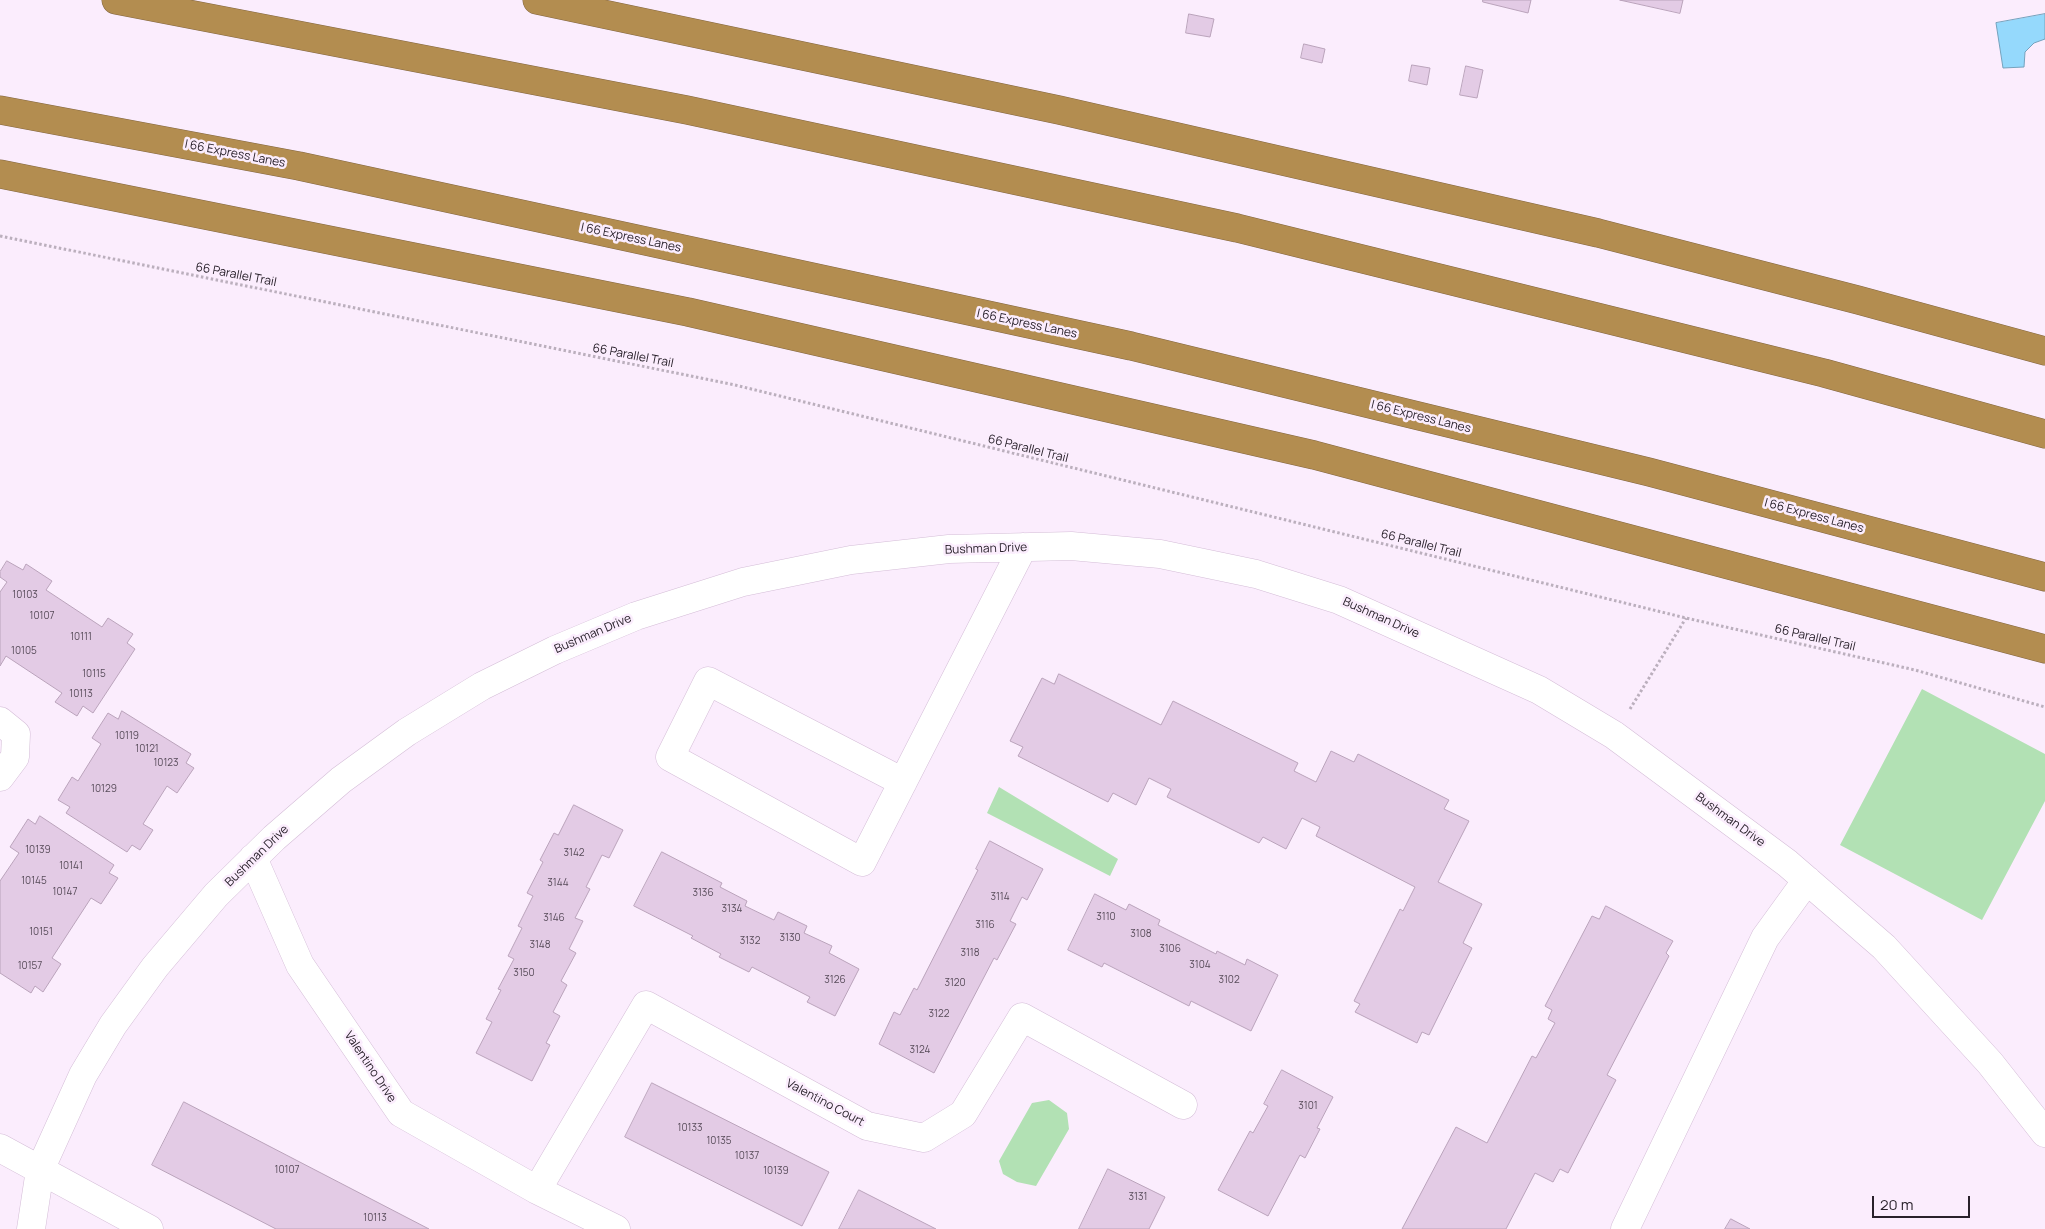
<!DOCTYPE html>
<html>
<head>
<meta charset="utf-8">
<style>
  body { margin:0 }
  #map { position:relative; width:2045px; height:1229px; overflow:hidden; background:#fbedfd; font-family:Manrope,sans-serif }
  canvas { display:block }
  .scale { position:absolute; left:1872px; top:1196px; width:98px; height:22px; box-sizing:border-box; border:2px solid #29212b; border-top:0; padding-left:6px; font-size:15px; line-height:18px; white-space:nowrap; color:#29212b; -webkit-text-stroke:4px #fbedfd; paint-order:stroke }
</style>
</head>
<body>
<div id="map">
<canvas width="2045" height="1229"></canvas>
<div class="scale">20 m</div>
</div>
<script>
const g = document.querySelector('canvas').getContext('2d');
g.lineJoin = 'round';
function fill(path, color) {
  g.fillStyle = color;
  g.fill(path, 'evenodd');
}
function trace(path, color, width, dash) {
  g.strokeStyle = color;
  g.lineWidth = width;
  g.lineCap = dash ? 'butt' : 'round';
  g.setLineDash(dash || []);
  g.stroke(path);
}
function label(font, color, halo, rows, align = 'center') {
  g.font = font + ' Manrope,sans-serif';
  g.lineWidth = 5;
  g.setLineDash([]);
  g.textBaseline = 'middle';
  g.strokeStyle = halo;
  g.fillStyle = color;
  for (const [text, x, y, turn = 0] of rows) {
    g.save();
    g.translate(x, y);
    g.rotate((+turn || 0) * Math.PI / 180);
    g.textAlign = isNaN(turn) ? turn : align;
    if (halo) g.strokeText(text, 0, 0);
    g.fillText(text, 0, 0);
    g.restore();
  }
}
fill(new Path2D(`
  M1922,689L2045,754V801L1982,920L1840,845Z
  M999,787L1118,859L1110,876L987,813Z
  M1049,1100L1067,1113L1069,1129L1036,1186L1017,1182L1003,1174L999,1161L1032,1103Z`), '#b2e1b4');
const water = new Path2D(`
  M2045,14V39L2034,43L2025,52L2024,67L2003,68L1996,23Z`);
fill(water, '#95d9fc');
trace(water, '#75a2bd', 1);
const building = new Path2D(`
  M1483,0H1531L1528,13L1483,2Z
  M1620,0H1683L1680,13Z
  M1189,14L1214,19L1210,37L1186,33Z
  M1304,44L1325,49L1322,63L1301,58Z
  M1412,65L1430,68L1427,85L1409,81Z
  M1466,66L1483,70L1477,98L1460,95Z
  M7,561L23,570L26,564L52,581L46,590L102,627L108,618L133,634L127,643L135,649L93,713L83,706L77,716L55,702L62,693L6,656L0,666V592L7,582L0,577V572Z
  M1059,674L1161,725L1173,701L1298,763L1294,771L1316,782L1331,751L1354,762L1358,754L1449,800L1444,809L1469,821L1438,882L1482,904L1463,943L1472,948L1429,1035L1422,1032L1417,1043L1355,1012L1360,1004L1354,1001L1400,909L1403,911L1415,887L1316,836L1320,827L1302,818L1286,849L1263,837L1259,843L1167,797L1171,789L1149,778L1136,805L1113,793L1108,802L1018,756L1023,747L1010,741L1042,678L1054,684Z
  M122,711L191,754L186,763L194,768L177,793L167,786L143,824L153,830L140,850L132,845L127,852L66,813L70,807L58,800L72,777L78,781L101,744L92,738L108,713L118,719Z
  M574,805L623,830L609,858L602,855L586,887L590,889L575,918L583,921L569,949L576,953L561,981L567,985L553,1012L560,1016L546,1043L550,1045L532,1081L476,1053L492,1022L486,1019L501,990L498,989L514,959L508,956L522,928L518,926L533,896L527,893L543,862L540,860L554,833L558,835Z
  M40,816L114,865L109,873L118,878L101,904L91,898L52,958L61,964L43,992L35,986L31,993L0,973V881L19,853L10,847L28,819L35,824Z
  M990,841L1043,869L1027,900L1022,897L1010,921L1016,924L997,960L994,958L934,1073L879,1044L894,1012L900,1015L914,988L917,990L978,870L976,869Z
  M662,852L722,883L720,887L747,901L745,906L774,920L778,912L807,926L804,933L832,946L829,953L859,969L835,1016L807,1002L810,997L752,967L749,972L719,957L721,954L691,938L693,936L634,906Z
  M1095,894L1126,910L1129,904L1160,920L1158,925L1216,954L1217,951L1245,965L1247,959L1278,975L1251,1031L1191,1001L1189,1006L1104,963L1102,967L1068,950Z
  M1606,906L1673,941L1666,953L1669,956L1607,1075L1616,1080L1568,1173L1560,1169L1553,1182L1535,1173L1506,1229H1402L1456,1127L1487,1143L1532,1056L1536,1058L1555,1023L1548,1019L1552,1010L1545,1006L1592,916L1599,919Z
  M1282,1070L1333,1097L1317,1128L1320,1129L1305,1158L1300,1155L1268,1216L1218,1190L1250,1131L1253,1133L1268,1106L1264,1104Z
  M652,1083L829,1172L802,1226L625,1137Z
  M184,1102L429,1229H276L152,1165Z
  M1108,1169L1165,1197L1149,1229H1079Z
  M859,1190L936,1229H839Z
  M1731,1219L1750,1229H1725Z`);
fill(building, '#e3cbe5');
trace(building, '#baa3bb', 1);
const minor = new Path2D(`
  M0,721L16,734L15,757L0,777
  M903,782L708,681L670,757L862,862L1023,547
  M253,858L300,965L401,1113L537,1190L616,1229
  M0,1148L149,1229
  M537,1190L646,1005L867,1126L924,1138L963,1114L1022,1017L1183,1105
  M31,1229L40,1170L83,1075L113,1025L155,967L216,895L274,838L341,780L407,732L482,686L555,650L636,616L743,582L851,560L949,549L1071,546L1160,554L1256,574L1339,600L1539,690L1614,735L1787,863L1884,947L1990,1063L2045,1133
  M1625,1229L1765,938L1807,880`);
const highway = new Path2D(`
  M116,0L687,110L1237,228L1824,373L2045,434
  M537,0L1059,110L1598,233L1858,300L2045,351
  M0,110L299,166L1131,346L1649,472L2045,577
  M0,174L688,312L1314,455L2045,649`);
trace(minor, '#d4bdd7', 29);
trace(highway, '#836743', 29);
trace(new Path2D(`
  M0,236L735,385L1686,618L1915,670L2045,707
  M1630,709L1686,618`), '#bbafbd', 3, [2.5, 2.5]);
trace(minor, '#fff', 28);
trace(highway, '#b38d50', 28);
label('10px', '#584c5a', null, [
  ["10103",25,595],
  ["10107",42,616],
  ["10111",81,637],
  ["10105",24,651],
  ["10115",94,674],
  ["10113",81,694],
  ["10119",127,736],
  ["10121",147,749],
  ["10123",166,763],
  ["10129",104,789],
  ["10139",38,850],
  ["3142",574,853],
  ["10141",71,866],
  ["10145",34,881],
  ["3144",558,883],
  ["10147",65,892],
  ["3136",703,893],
  ["3114",1000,897],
  ["3134",732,909],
  ["3110",1106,917],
  ["3146",554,918],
  ["3116",985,925],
  ["10151",41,932],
  ["3108",1141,934],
  ["3130",790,938],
  ["3132",750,941],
  ["3148",540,945],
  ["3106",1170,949],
  ["3118",970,953],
  ["3104",1200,965],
  ["10157",30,966],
  ["3150",524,973],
  ["3126",835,980],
  ["3102",1229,980],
  ["3120",955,983],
  ["3122",939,1014],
  ["3124",920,1050],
  ["3101",1308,1106],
  ["10133",690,1128],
  ["10135",719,1141],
  ["10137",747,1156],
  ["10107",287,1170],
  ["10139",776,1171],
  ["3131",1138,1197],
  ["10113",375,1218]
]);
label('12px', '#29212b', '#fbedfd', [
  ["I 66 Express Lanes",235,154,11],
  ["I 66 Express Lanes",631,238,12],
  ["66 Parallel Trail",236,275,11],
  ["I 66 Express Lanes",1027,324,12],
  ["66 Parallel Trail",633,356,11],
  ["I 66 Express Lanes",1421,417,14],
  ["66 Parallel Trail",1028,449,14],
  ["I 66 Express Lanes",1814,516,15],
  ["66 Parallel Trail",1421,544,14],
  ["Bushman Drive",986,549,-2],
  ["Bushman Drive",1381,618,24],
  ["Bushman Drive",593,634,-23],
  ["66 Parallel Trail",1815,638,13],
  ["Bushman Drive",1730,820,36],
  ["Bushman Drive",257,856,-44],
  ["Valentino Drive",370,1067,56],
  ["Valentino Court",825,1103,28]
]);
</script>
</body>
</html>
